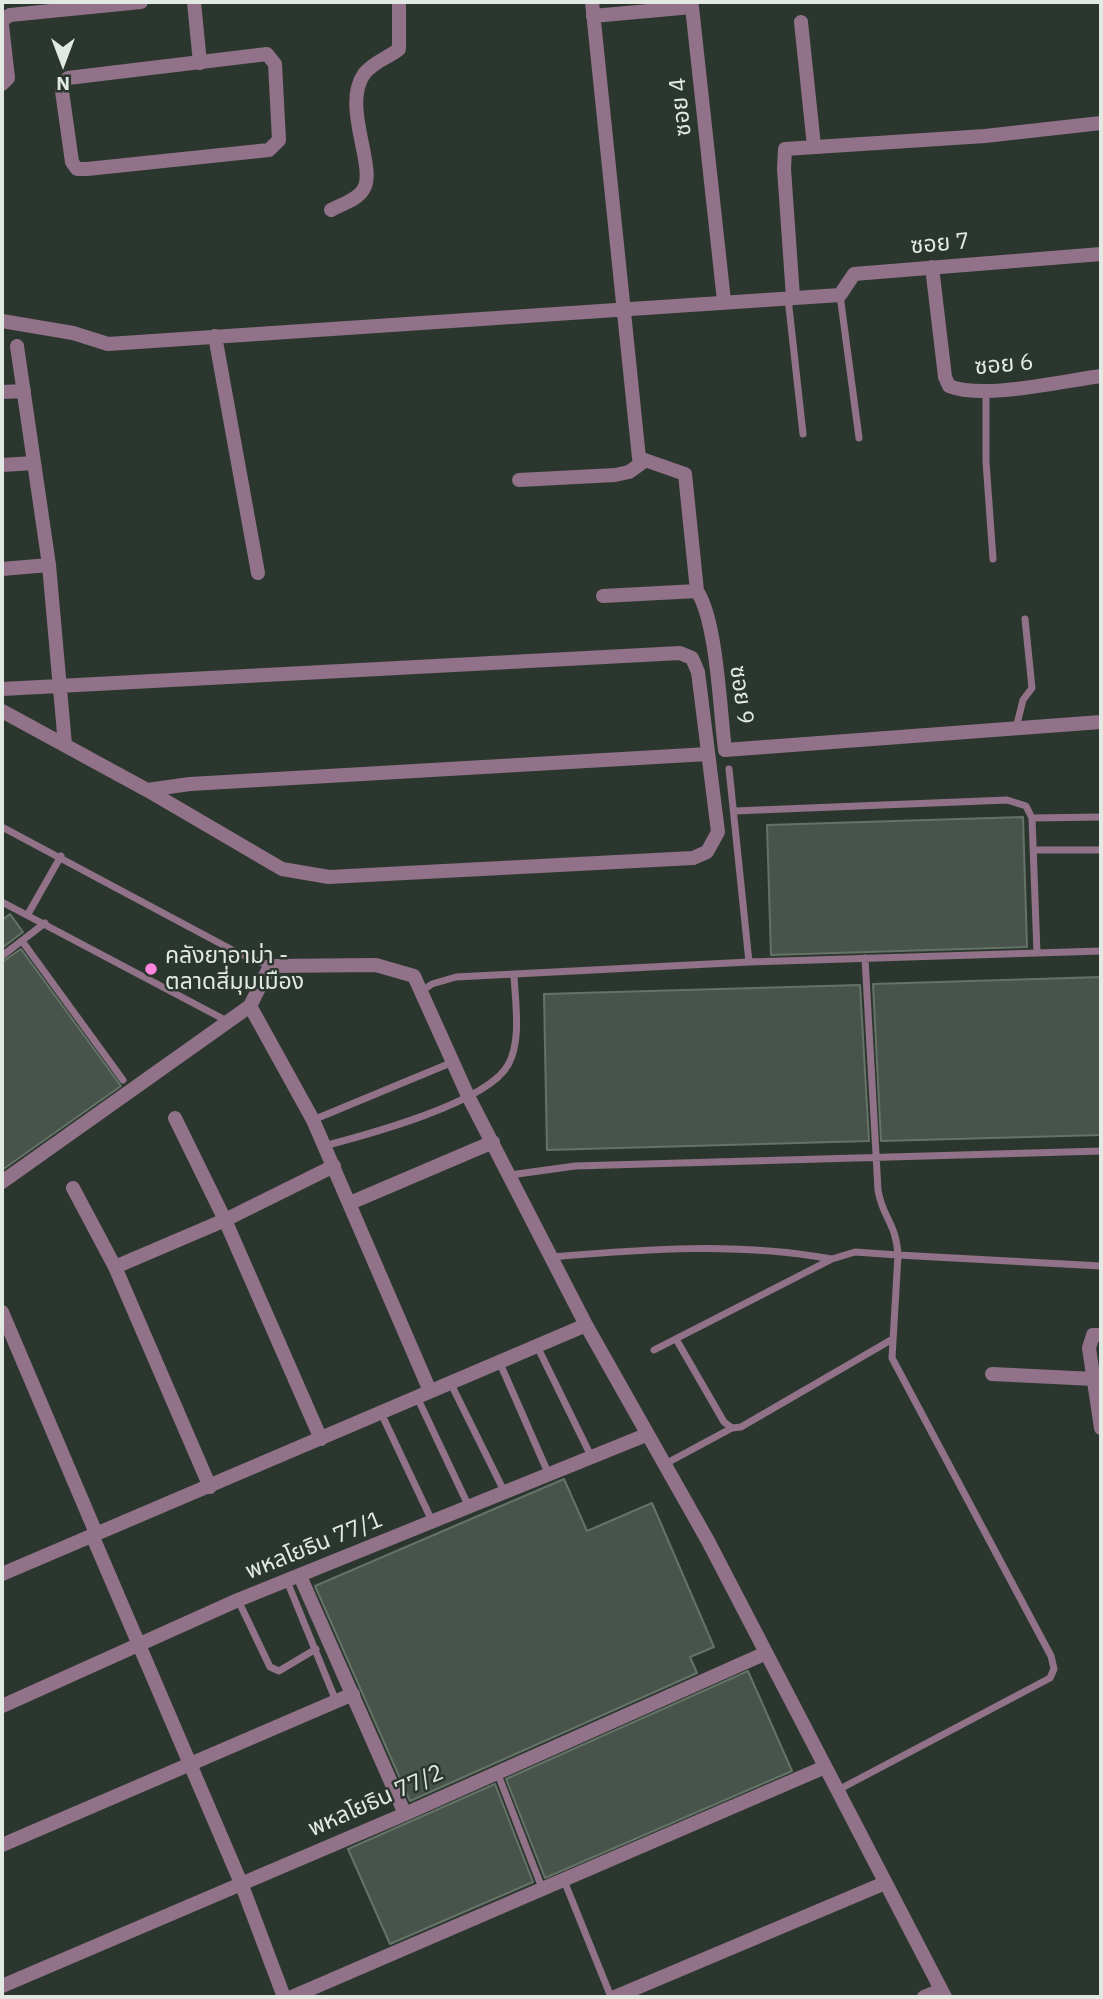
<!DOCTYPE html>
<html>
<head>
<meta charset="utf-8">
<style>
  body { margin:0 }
  #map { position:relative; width:1103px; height:1999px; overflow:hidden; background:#2b372e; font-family:"IBM Plex Sans",sans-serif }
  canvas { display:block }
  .frame { position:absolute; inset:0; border:4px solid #e2e9e3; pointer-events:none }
  .north { position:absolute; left:28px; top:28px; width:70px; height:70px; -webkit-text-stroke:5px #2b372e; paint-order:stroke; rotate:180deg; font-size:19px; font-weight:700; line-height:28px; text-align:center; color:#e2e9e3 }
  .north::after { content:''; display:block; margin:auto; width:24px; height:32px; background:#e2e9e3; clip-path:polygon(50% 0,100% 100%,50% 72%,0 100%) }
</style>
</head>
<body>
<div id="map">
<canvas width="1103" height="1999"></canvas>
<div class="frame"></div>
<div class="north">N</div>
</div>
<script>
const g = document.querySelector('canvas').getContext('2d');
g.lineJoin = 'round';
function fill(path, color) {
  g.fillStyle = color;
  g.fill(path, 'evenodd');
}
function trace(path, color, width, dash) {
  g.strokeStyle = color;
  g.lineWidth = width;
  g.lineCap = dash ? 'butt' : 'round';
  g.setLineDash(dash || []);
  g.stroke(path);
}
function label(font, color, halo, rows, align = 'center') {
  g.font = font + ' "IBM Plex Sans","Noto Sans Thai",sans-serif';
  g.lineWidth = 5;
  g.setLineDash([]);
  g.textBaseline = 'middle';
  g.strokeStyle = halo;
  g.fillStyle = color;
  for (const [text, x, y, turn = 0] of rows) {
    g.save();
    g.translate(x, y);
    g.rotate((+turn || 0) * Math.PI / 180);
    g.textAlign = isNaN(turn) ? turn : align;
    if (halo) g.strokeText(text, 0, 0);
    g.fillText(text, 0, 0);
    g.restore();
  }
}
const building = new Path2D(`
  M1023,817L1027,947L771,955L767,825Z
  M10,914L23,932L2,948V920Z
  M21,949L121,1086L2,1170V962Z
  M1101,977V1135L881,1141L873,984Z
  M860,985L869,1141L547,1150L544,994Z
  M564,1479L587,1531L652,1503L714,1647L690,1657L697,1673L410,1801L315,1586Z
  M748,1671L792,1771L545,1878L506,1779Z
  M495,1784L533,1882L390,1944L348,1849Z`);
fill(building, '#48544b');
trace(building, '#657268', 2);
trace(new Path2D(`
  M840,295L859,438
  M788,298L803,434
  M986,392V462L993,559
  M1016,728L1023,700L1032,688L1025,619
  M729,769L749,962
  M734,811L1007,800L1026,806L1032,818L1037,953
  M1032,818L1101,817
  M2,827L238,953L270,966
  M1034,850H1101
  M2,902L227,1021
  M28,914L61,856
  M22,941L123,1080
  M2,956L45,923
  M422,991L432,984L456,977L749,962L1101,951
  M313,1120L453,1062
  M324,1146C366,1135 487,1103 508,1065C522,1041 515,1001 514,975
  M510,1175L575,1166L1101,1151
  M552,1257C645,1249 739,1242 831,1259
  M676,1339L724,1422L732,1428L741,1427L891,1340
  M536,1344L591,1456
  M654,1350L832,1259L855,1252L898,1255C896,1222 882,1217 878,1190L865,958
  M499,1361L549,1475
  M450,1382L505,1493
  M417,1397L469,1507
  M381,1413L433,1523
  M665,1464L732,1428
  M287,1581L336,1701
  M238,1600L270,1667L279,1671L316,1649
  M497,1772L542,1888
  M838,1790L1050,1678L1054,1669L1051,1656L892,1358L898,1255L1101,1266
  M563,1878L611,1997`), '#917288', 7);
trace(new Path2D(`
  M194,2L200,63
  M592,2L639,458L685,474L697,591C717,621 720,711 725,750L1101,722
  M593,16L692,7L724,301
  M2,20L10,15L141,2
  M801,22L814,146
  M2,25L8,78L2,84
  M267,54L275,64L279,140L269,150L87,169H77L72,162L62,91L63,83L68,78Z
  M331,210C342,204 357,200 363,190C378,169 341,107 364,74C373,62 388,58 399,49V2
  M932,267L945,377L949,386C984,400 1062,381 1101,376
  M793,297L784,169L785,149L985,136L1101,123
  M2,321L73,333L108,344L840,295L854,274L1101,254
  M215,336L258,573
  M17,346L49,565L65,745
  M2,392L24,391
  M2,465L34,463
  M519,480L615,475L629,472L643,462
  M2,569L49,565
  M603,596L697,591
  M2,689L680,653L692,658L698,672L718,832L707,852L693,858L329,877L282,869L147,790L2,711
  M147,790L190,784L708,754
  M250,1006L313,1120L430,1391
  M175,1118L225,1220L321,1439
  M2,1182L250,1006L270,966L376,965L414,976L468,1096L586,1325L708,1541L945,1997
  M73,1188L115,1267L210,1487
  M350,1203L493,1142
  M115,1267L225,1220L334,1166
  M2,1312L96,1533
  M1101,1335H1093L1089,1348L1101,1428
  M992,1374L1094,1379
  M92,1535L241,1883L284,1997
  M2,1574L586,1325
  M300,1576L405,1814
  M2,1706L238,1600L646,1435
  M2,1845L353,1694
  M2,1986L405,1814L766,1653
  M292,1997L825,1767
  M615,1997L885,1883
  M924,1997L941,1990`), '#917288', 14);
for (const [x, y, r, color] of [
  [151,969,7,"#ff85df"]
]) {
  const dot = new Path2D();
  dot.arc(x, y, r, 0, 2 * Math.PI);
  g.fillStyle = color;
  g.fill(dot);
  trace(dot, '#2b372e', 2.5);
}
label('23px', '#e2e9e3', '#2b372e', [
  ["ซอย 4",681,107,-96],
  ["ซอย 7",940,244,-5],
  ["ซอย 6",1004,365,-5],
  ["ซอย 9",741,695,82],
  ["พหลโยธิน 77/1",314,1546,-22],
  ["พหลโยธิน 77/2",376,1801,-24]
]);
label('23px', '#e2e9e3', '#2b372e', [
  ["คลังยาอาม่า -",165,956],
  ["ตลาดสี่มุมเมือง",165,982]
], 'left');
</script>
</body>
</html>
